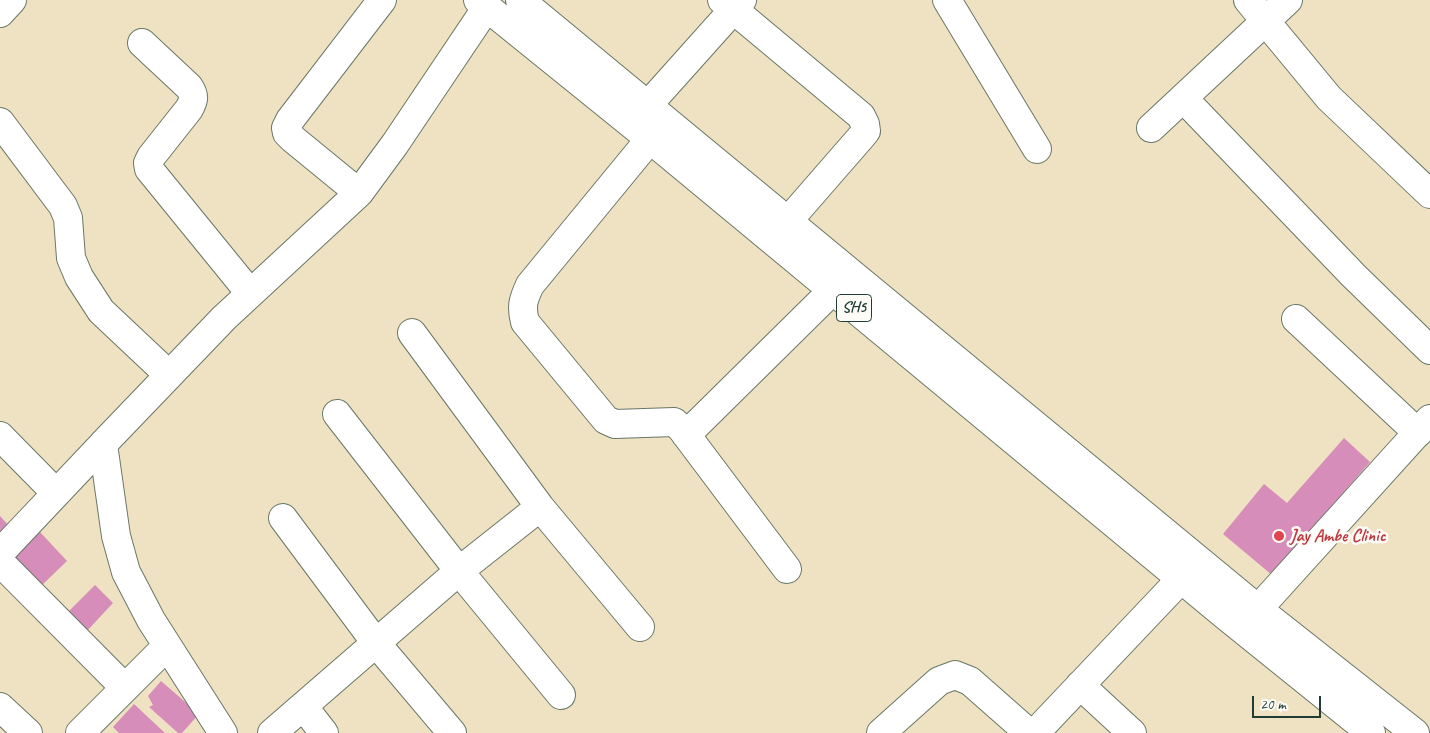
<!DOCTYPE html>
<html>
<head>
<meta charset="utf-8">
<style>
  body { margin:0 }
  #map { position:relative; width:1430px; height:733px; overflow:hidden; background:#efe2c2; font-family:Caveat,sans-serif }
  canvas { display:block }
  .scale { position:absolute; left:1252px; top:696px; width:69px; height:22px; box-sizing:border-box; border:2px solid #1f3d34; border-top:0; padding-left:6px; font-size:15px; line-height:18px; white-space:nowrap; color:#1f3d34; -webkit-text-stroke:4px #fdfcf7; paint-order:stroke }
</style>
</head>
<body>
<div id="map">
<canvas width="1430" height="733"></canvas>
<div class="scale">20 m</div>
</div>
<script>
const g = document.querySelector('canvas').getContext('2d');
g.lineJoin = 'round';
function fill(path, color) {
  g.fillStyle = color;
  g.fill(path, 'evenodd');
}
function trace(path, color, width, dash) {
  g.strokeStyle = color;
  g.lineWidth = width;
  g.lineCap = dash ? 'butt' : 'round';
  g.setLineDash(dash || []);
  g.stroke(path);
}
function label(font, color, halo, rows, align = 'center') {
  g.font = font + ' Caveat,sans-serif';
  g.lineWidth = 5;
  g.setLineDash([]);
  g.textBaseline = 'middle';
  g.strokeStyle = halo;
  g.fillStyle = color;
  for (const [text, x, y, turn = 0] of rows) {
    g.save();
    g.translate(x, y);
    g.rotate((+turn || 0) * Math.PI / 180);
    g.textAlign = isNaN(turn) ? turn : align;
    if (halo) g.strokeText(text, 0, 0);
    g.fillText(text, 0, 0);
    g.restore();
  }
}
fill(new Path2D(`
  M1344,438L1370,462L1272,575L1223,534L1264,484L1287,503Z
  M0,516L10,527L0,536Z
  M40,532L67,561L41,586L13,558Z
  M95,585L113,603L86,632L67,613Z
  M161,681L199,714L182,733H178L149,707L153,705L148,696Z
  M134,704L165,733H119L113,727Z`), '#d68db9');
const minor = new Path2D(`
  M722,0L861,116L865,124L866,131L862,136L788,221
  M947,0L1037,149
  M1248,0L1329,98L1430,194
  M0,13L12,0
  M142,43L189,87C195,96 194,100 189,109L151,157L148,163L149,169L250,293
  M1183,98L1353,275L1430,350
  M648,105L742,0
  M0,122L63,206L68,218L71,258L79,277L101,311L169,375
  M1151,128L1288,0
  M650,139L530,285C523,300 521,306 525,322L606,420L615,424L674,422L681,428L787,569
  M359,193L293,139L287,133L286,128L290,120L382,0
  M1296,319L1418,433
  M412,333L540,507L640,627
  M337,414L459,571L561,695
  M686,435L833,290
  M0,436L56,493
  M283,518L376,643L452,733
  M0,553L103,444
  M0,562L125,688
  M1258,609L1430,419
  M1080,685L1132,733
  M303,706L324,733
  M0,707L28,733
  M80,733L167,646
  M223,733L151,620L126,572L116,536L103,444L224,318L359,193L395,144L487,7
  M272,733L459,571L540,507
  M881,733L939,681L955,675L970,681L1029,733
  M1035,733L1181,579`);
const major = new Path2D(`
  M478,0L650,139L1227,617L1371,733
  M520,0L1258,609L1415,733`);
trace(minor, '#687766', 30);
trace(major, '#687766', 30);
trace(minor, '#fff', 28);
trace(major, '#fff', 28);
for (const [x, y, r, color] of [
  [1279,536,6,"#e0444e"]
]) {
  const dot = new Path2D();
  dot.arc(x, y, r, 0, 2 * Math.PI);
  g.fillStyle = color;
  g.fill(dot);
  trace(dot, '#fdfcf7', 2);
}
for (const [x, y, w] of [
  [854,308,35]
]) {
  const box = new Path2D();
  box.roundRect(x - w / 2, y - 13.5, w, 27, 4);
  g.fillStyle = '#fdfcf7';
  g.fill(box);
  trace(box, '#1f3d34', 1);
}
label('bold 16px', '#1f3d34', null, [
  ["SH5",854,308]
]);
label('bold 18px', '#be3a42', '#fdfcf7', [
  ["Jay Ambe Clinic",1290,536]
], 'left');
</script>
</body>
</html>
